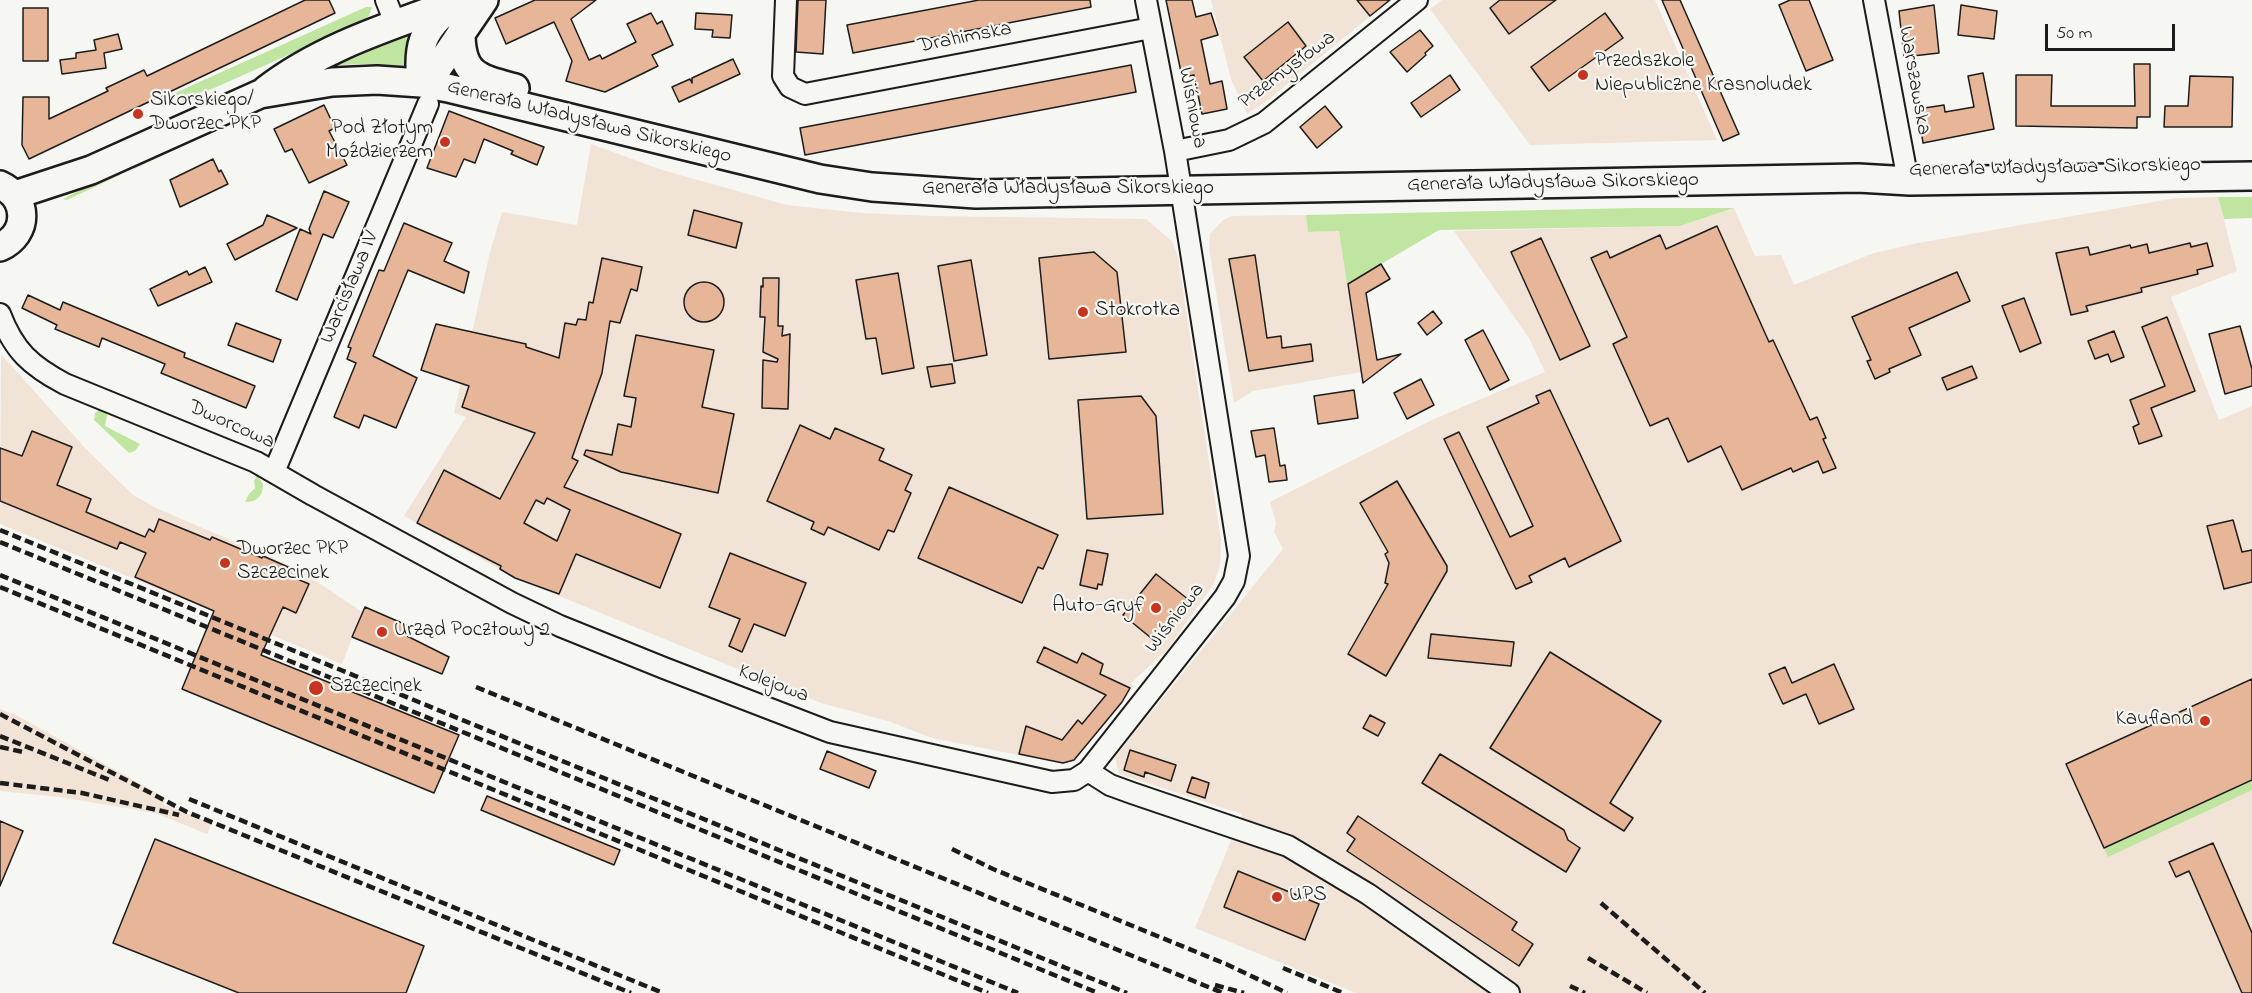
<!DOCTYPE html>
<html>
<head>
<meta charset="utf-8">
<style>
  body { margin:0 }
  #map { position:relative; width:2252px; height:993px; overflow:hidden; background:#f6f6f2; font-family:"Indie Flower",sans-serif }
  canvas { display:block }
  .scale { position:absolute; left:2045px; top:24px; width:130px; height:27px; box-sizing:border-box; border:3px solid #1c1c1c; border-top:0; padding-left:8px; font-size:18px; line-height:21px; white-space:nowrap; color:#1c1c1c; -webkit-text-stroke:4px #f6f6f2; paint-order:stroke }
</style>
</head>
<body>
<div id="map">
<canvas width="2252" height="993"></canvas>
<div class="scale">50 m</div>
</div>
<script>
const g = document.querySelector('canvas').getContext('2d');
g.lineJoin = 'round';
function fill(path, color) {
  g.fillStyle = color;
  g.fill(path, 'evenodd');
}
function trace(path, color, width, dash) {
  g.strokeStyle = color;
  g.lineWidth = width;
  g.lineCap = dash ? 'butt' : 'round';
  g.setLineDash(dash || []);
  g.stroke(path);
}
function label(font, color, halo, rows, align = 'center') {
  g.font = font + ' "Indie Flower",sans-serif';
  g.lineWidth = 4.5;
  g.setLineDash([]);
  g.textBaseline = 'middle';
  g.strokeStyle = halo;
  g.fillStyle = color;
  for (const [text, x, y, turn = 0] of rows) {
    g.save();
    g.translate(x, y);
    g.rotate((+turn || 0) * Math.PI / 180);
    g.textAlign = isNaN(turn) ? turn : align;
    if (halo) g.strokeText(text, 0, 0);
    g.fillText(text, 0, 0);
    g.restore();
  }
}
fill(new Path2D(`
  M1211,0H1390L1268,100L1247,114L1231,79Z
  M1442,0H1655L1717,140L1530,145L1430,9Z
  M591,144L662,170L787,205L862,213L932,216L1146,219L1172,241L1178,257L1221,540L1220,565L1213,585L1167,650L1131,683L1134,686L1123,702L1074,760L1064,764L932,738L891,722L821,703L515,578L404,516L466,417L454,413L490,252L502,212L577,225Z
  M2218,197L2237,271L2171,297L2219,420L2252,406V993H1356L1195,928L1242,814L1119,774L1115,757L1283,549L1274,532L1276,523L1270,502L1434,419L1545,372L1529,338L1454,231L1680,226L1734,208L1755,256L1781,255L1794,285L1874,253L1918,243L2176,198Z
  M1306,215L1308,232L1339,231L1361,372L1253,391L1234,403L1209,248L1210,234L1223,220L1232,216Z
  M1,354L85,448L133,495L156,508L298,569L362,612L342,664L0,524Z
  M0,709L16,715L166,798L163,804L212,823L207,834L155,813L59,797L0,791Z`), '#f2e3d7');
fill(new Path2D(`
  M366,7H372L369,16L362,22L212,89L178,99L175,93Z
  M423,19L408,66L363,64L315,66Z
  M203,136L200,138L134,169V163Z
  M114,172L120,175L67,200L63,199Z
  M2218,197H2252V218L2224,219Z
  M1636,208H1734L1680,226L1439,230L1347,284L1339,231L1308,232L1306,215Z
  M99,410L105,412L107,415L105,426L140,444L135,451L129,453L94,420L95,413Z
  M257,475L263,484C263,496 257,502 245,502L249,494L255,488L254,481Z
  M2252,780V790L2108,857L2104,848Z`), '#bfe5a0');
const building = new Path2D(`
  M305,0H329L335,13L29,159L22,145L23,97H49V119L108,91L106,88L144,70L147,76Z
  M535,0H596L571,19L589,60L600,55L602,59L636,42L627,24L651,13L657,24L662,21L673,45L652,55L658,66L605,92L566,81L572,61L554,22L506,44L495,18Z
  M798,0H826L823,54L796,52Z
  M979,0H1090L1091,7L853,53L847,25Z
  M1166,0H1192L1196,17L1211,13L1218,35L1201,40L1210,84L1222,81L1227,109L1202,114L1194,75L1182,77Z
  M1357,0H1390L1370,16Z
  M1500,0H1556L1509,34L1490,8Z
  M1662,0H1680L1739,134L1723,141Z
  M1790,0H1809L1833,60L1806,71L1779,5Z
  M1934,5L1939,53L1904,57L1899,11Z
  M1961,5L1997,11L1994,39L1958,35Z
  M23,8H48V61H23Z
  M696,13L732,15L730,38L712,37L713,30L695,29Z
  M1605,13L1623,38L1549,91L1531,67Z
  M1288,22L1306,46L1263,81L1244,57Z
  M1420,30L1433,46L1425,53L1426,55L1407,72L1390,52Z
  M118,34L122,49L104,53L106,68L62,74L60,60L76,58V53L96,50L94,40Z
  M733,59L740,74L679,102L672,87L690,79L692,83V78Z
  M2134,64H2150V117H2137V128L2016,126V75H2052L2051,106H2135Z
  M1131,65L1136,92L805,155L800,128Z
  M1983,73L1994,129L1923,143L1918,109L1944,105L1945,112L1974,107L1968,76Z
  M1450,75L1460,90L1421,117L1411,103Z
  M2190,76L2233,77L2232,127H2164L2165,106H2188Z
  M324,105L335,128L329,131L347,165L309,183L292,149L285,152L274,129Z
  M1325,106L1342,127L1317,148L1300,127Z
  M449,111L544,147L537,165L511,154L513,151L484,139L475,163L464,159L456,177L427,168Z
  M213,159L219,172L221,170L228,184L180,207L170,180Z
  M324,191L349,202L333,238L323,234L297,300L276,291L300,229L311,234L309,229Z
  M694,210L742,223L736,248L688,235Z
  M267,215L297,228L235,260L227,244L263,225Z
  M404,223L452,243L444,261L469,272L464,293L408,270L373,356L417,378L396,428L364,415L359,428L334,417L356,363L347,359L351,348L348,347L379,270L384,271Z
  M1717,226L1769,342L1773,340L1810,420L1817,417L1826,438L1823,439L1836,468L1823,473L1818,461L1793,472L1791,468L1742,490L1721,446L1688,462L1668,418L1650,426L1613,344L1627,337L1591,258L1607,251L1610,258L1660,235L1666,249Z
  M1541,238L1590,346L1560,360L1511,252Z
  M2190,243L2191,247L2207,243L2213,266L2197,270L2198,274L2141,288L2142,292L2086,306L2088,311L2071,315L2056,253L2088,247L2090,255L2130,245L2131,248L2147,244L2149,253Z
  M1094,252L1117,272L1126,352L1049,359L1039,258Z
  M1255,255L1267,338L1281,336L1282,348L1311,344L1313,361L1249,371L1229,259Z
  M602,258L642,267L637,291L631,289L620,323L610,321L602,373L572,458L578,461L564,487L681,534L660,588L576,554L559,594L515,578L500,569L501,566L417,523L444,470L500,499L535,433L462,407L469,386L421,370L436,324L526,344V347L559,358L565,323L576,325L578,319L586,320L589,302L593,303ZM547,498L570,510L557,541L524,523L536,500L544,504Z
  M971,260L987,355L954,361L938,266Z
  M1381,264L1390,279L1366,293L1377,360L1401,354L1363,383L1348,284Z
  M205,267L212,282L158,306L150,289L187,271L189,275Z
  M1957,272L1970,301L1909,328L1921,355L1889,369L1890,372L1875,379L1867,361L1871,360L1852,317Z
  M898,273L914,368L882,374L876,338L866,339L856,280Z
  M763,278H779L778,326H783L782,336L790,334L788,409L762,408L763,360L777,362L778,359L763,352L765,317H760L761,286L763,287Z
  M684 302a20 20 0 1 1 40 0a20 20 0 1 1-40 0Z
  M28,295L60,310L63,302L185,353L184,357L255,386L246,408L161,373L165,364L102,338L99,347L55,329L57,325L22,308Z
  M2024,298L2041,343L2020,352L2002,306Z
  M1433,311L1442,323L1427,335L1418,323Z
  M2167,317L2195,391L2151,408L2162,436L2139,444L2133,427L2139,424L2130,400L2165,386L2142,327Z
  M236,323L281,340L273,362L228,345Z
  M2240,326L2252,369V386L2225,394L2209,334Z
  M1483,330L1509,380L1490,390L1465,340Z
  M2114,331L2124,357L2111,362L2108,354L2095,359L2088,341Z
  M636,335L714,350L702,407L734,414L718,493L621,472L584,455L586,450L612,455L618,424L631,427L636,398L624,396Z
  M952,364L955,383L931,387L927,367Z
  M1972,366L1977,378L1947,390L1942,378Z
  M1421,379L1434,405L1407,419L1394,393Z
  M1354,390L1358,418L1318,424L1314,396Z
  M1550,390L1621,541L1569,567L1565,558L1529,576L1532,582L1516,589L1444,439L1459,432L1510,537L1533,526L1487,427L1539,403L1536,396Z
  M1141,396L1156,416L1163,514L1087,519L1078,400Z
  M800,425L830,439L835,428L884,449L879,460L912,475L905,490L911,493L894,532L888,530L879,550L828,527L824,535L811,529L814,522L767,501Z
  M1274,428L1280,466L1285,465L1287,480L1269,482L1265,455L1256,457L1251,431Z
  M32,431L72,447L57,485L91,499L86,512L145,537L149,529L154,532L159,519L210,540L212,537L262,558L263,556L288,567L287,569L297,573L295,578L309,584L296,613L283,607L261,655L459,735L434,793L182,689L214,611L135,577L146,553L120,542L117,549L0,501V448L22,456Z
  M1397,481L1447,566V571L1386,676L1348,654L1388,584L1385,583L1389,563L1385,554L1388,552L1360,503Z
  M949,487L1058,535L1043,569L1038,567L1022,603L918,558Z
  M2233,520L2242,552L2252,550V582L2224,589L2207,526Z
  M1087,550L1108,554L1102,585L1098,584L1097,589L1080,585Z
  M730,553L806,583L785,636L754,624L742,652L729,646L740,619L709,607Z
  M1156,574L1189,600L1156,642L1123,615Z
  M365,607L411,627L407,636L449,657L442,674L352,637Z
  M1431,634L1514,642L1511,666L1428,658Z
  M1044,647L1077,663L1082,653L1103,664L1100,674L1130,688L1122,702L1074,760L1063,763L1019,754L1026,726L1062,740L1078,720L1082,724L1106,695L1037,662Z
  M1550,652L1661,721L1610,803L1633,818L1624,831L1490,748Z
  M1834,664L1854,709L1819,724L1806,694L1783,704L1769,674L1785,667L1792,683Z
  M2252,679V780L2104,848L2066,764Z
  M1370,715L1385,723L1378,736L1363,728Z
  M1130,750L1176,765L1171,781L1145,772L1144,777L1124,770Z
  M827,751L876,771L869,788L820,769Z
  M1440,754L1564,830L1568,840L1580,848L1566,872L1422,783Z
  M1192,777L1209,783L1205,798L1187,792Z
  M487,796L620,850L614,865L481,810Z
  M1358,816L1517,922L1512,930L1533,944L1519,966L1347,851L1355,839L1347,833Z
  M0,821L23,831L0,886Z
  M155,839L424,946L406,993H239L113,943Z
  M2213,843L2252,933V993H2242L2189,871L2176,877L2169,862Z
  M1238,871L1319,904L1305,940L1224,907Z`);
fill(building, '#e7b698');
trace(building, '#1c1c1c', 1.5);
const street = new Path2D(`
  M386,0L395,23
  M786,0L783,76L790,87L805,94L1151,28
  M1874,0L1906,170
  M1175,151L1229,140L1264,123L1417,0
  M0,314C14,351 31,366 65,384L256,462L313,495L512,603L560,626L664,668L830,732L1052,782L1074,780L1088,771L1225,597L1234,581L1239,556L1175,151L1146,0
  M274,472L428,104
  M1088,771L1110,785L1132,793L1288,846L1368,894L1509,993`);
const secondary = new Path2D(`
  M461,33C461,75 478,78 515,88
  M421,83L439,66L484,0
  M421,83C417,45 422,31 451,6
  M266,90C323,46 394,25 461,0
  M0,185C29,198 29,234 0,247
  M15,195L91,170L260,94L332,82L377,80L421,83L448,88L820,179L872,187L976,194L1858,178L1910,181L2252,176`);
trace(street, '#1c1c1c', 24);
trace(secondary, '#1c1c1c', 32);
trace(street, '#f6f6f2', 20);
trace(secondary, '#f6f6f2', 27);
trace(new Path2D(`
  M0,530L1127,993
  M0,542L1098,993
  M0,575L1018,993
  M0,587L988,993
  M476,687L1223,993
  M0,714L187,812L631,993
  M0,736L112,781
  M0,747L23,752
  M0,783L82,793L179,815
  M189,799L663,993
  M952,849L993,869L1226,964L1287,993
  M1601,903L1705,993
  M1588,958L1647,993
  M1283,968L1343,993
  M1215,985L1244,993
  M1570,986L1585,993`), '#1c1c1c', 4.5, [9, 4.5]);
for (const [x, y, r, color] of [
  [1583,75,6,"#c8321e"],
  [138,114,6,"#c8321e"],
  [445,142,6,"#c8321e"],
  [1083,312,6,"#c8321e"],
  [225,563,6,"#c8321e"],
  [1156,608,6,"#c8321e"],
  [382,632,6,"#c8321e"],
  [316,688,8,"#c8321e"],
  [2205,721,6,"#c8321e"],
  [1277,897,6,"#c8321e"]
]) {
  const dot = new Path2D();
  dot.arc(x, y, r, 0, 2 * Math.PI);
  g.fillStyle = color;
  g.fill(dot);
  trace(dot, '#f6f6f2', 2);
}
label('21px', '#1c1c1c', '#f6f6f2', [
  ["Drahimska",965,39,-11],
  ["Przemysłowa",1288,71,-37],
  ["Warszawska",1913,81,80],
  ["Wiśniowa",1191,108,79],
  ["Generała Władysława Sikorskiego",589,123,14],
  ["Generała Władysława Sikorskiego",2055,169,-1],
  ["Generała Władysława Sikorskiego",1553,184,-1],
  ["Generała Władysława Sikorskiego",1068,190],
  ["Warcisława IV",351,288,-67],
  ["Dworcowa",231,426,24],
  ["Wiśniowa",1176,619,-52],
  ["Kolejowa",773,685,21]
]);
label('21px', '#1c1c1c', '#f6f6f2', [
  ["Przedszkole",1595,63],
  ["Niepubliczne Krasnoludek",1595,87],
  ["Sikorskiego/",150,102],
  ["Dworzec PKP",150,126],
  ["Pod Złotym",433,130,"right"],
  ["Moździerzem",433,154,"right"],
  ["Stokrotka",1095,312],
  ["Dworzec PKP",237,551],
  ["Szczecinek",237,575],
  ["Auto-Gryf",1144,608,"right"],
  ["Urząd Pocztowy 2",394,632],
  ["Szczecinek",330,688],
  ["Kaufland",2193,721,"right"],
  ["UPS",1289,897]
], 'left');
</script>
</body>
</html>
